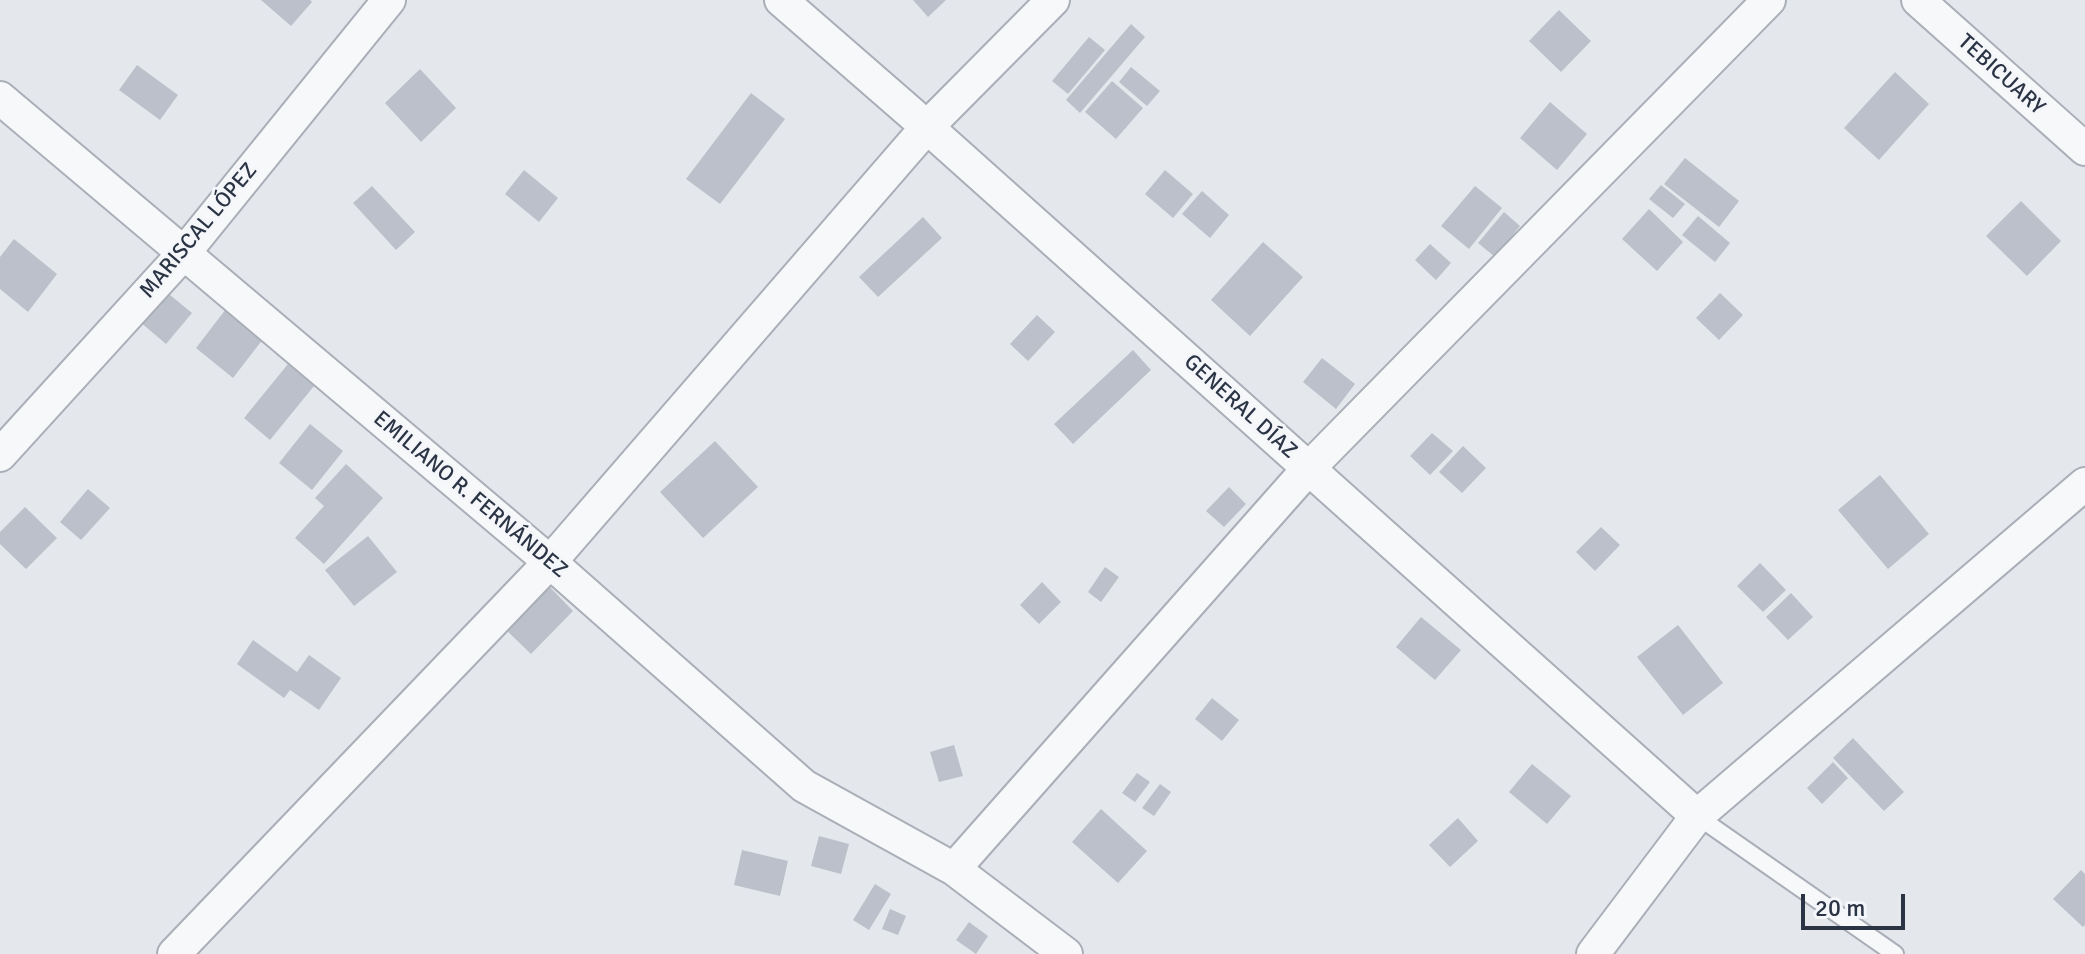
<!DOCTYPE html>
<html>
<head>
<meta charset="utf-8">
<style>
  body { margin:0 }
  #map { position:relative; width:2085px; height:954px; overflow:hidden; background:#e4e7ec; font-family:Signika,sans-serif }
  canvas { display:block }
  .scale { position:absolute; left:1801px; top:894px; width:104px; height:36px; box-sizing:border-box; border:4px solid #2b3445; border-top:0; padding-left:10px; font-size:24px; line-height:28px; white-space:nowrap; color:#2b3445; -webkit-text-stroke:6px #f4f6f9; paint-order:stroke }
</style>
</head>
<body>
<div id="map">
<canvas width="2085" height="954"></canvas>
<div class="scale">20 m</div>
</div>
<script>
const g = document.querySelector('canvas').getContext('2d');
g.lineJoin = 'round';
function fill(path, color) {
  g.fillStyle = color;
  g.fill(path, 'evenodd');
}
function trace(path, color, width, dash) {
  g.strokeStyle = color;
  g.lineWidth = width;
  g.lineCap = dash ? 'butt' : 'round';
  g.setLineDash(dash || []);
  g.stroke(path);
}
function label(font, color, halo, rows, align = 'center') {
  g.font = font + ' Signika,sans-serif';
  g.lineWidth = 6;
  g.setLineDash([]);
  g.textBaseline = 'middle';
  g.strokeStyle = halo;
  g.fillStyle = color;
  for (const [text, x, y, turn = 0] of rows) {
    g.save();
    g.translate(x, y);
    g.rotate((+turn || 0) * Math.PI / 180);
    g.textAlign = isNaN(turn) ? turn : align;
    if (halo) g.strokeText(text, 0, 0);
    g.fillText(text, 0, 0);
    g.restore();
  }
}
fill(new Path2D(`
  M261,0H310L312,2L291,26Z
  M913,0H946L928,17Z
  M1559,10L1591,41L1561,72L1529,41Z
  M1131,24L1145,37L1080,113L1066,100Z
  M1089,37L1105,50L1068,94L1052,81Z
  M137,65L178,95L160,120L119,90Z
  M1131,67L1160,91L1147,106L1119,82Z
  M420,69L456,108L421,142L385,103Z
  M1895,72L1929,104L1879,160L1844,128Z
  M1112,81L1143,108L1116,139L1085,112Z
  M751,93L785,119L720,204L686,179Z
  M1550,102L1587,134L1557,170L1520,138Z
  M1685,158L1739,201L1719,227L1664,184Z
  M524,170L558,198L539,222L505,194Z
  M1165,170L1193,194L1173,218L1145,194Z
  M1661,185L1685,204L1673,218L1649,199Z
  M372,186L415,232L396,250L353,203Z
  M1475,186L1502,208L1469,249L1441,226Z
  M1202,191L1229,215L1210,238L1182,214Z
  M2021,201L2061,241L2027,276L1986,236Z
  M1649,209L1683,242L1657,271L1622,239Z
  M1504,212L1520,226L1495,257L1478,243Z
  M1698,216L1730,243L1715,262L1682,235Z
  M923,217L942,238L878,297L859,277Z
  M14,239L57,274L28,312L0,289V257Z
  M1263,242L1303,277L1250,336L1211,300Z
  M1430,244L1451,263L1436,280L1415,260Z
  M164,290L192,313L166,344L139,321Z
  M1720,293L1743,315L1719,340L1696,318Z
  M226,309L263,339L233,378L196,348Z
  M1037,315L1055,332L1028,361L1010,344Z
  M1133,350L1151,370L1073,444L1054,424Z
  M1322,358L1355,384L1336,409L1303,382Z
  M288,364L314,386L270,440L244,418Z
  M310,424L343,451L312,490L279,463Z
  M1432,433L1453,451L1430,475L1410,456Z
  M715,441L758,487L703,538L660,492Z
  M1463,446L1486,468L1462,493L1439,472Z
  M346,464L383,498L324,564L295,538L324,506L315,498Z
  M1880,475L1929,534L1888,569L1838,510Z
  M1229,487L1246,504L1224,527L1206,511Z
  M88,489L110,508L81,540L60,522Z
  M25,507L57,538L26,569L0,544V532Z
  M1601,527L1620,545L1595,571L1576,552Z
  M368,536L397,572L354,606L325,570Z
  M1760,563L1786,590L1763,612L1737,586Z
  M1105,567L1119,577L1101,602L1088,592Z
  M544,581L573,611L531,654L501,625Z
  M1042,582L1061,602L1039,624L1020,605Z
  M1791,593L1813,617L1788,640L1766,617Z
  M1421,617L1461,650L1435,680L1396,647Z
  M1678,625L1723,683L1683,715L1637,657Z
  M253,640L297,672L309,655L341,678L319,710L290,690L284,698L237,664Z
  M1212,698L1239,720L1222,741L1195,719Z
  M1853,738L1904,792L1884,811L1833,758Z
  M954,745L963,776L939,782L930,752Z
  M1833,762L1848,778L1822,804L1807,788Z
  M1532,764L1571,796L1547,824L1509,792Z
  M1137,773L1150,782L1135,802L1122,793Z
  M1160,784L1171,792L1154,816L1142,808Z
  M1101,809L1147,851L1118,883L1072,842Z
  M1458,818L1478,841L1450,867L1429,845Z
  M819,836L849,844L841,874L811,866Z
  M742,850L788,861L780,896L734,885Z
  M2081,870L2085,874V925L2083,927L2053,899Z
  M875,884L891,894L869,930L853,920Z
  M890,909L906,916L898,935L882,929Z
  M969,922L988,936L976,954L956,940Z`), '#bbc0ca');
const lane = new Path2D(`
  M1697,816L1895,954`);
const street = new Path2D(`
  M781,0L927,127L1697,816
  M1918,0L2085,149
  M0,98L550,562L804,786L954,869L1066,954
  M0,455L184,253L389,0
  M954,869L1308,469L1769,0
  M174,954L550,562L927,127L1053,0
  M1593,954L1697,816L2085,484`);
trace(lane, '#a9aeb7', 20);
trace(street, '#a9aeb7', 36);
trace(lane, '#f7f8fa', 16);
trace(street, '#f7f8fa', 32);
label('22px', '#2b3445', '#f4f6f9', [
  ["TEBICUARY",2001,75,42],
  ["MARISCAL LÓPEZ",199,231,-50],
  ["GENERAL DÍAZ",1240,407,42],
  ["EMILIANO R. FERNÁNDEZ",470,495,40]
]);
</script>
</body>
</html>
